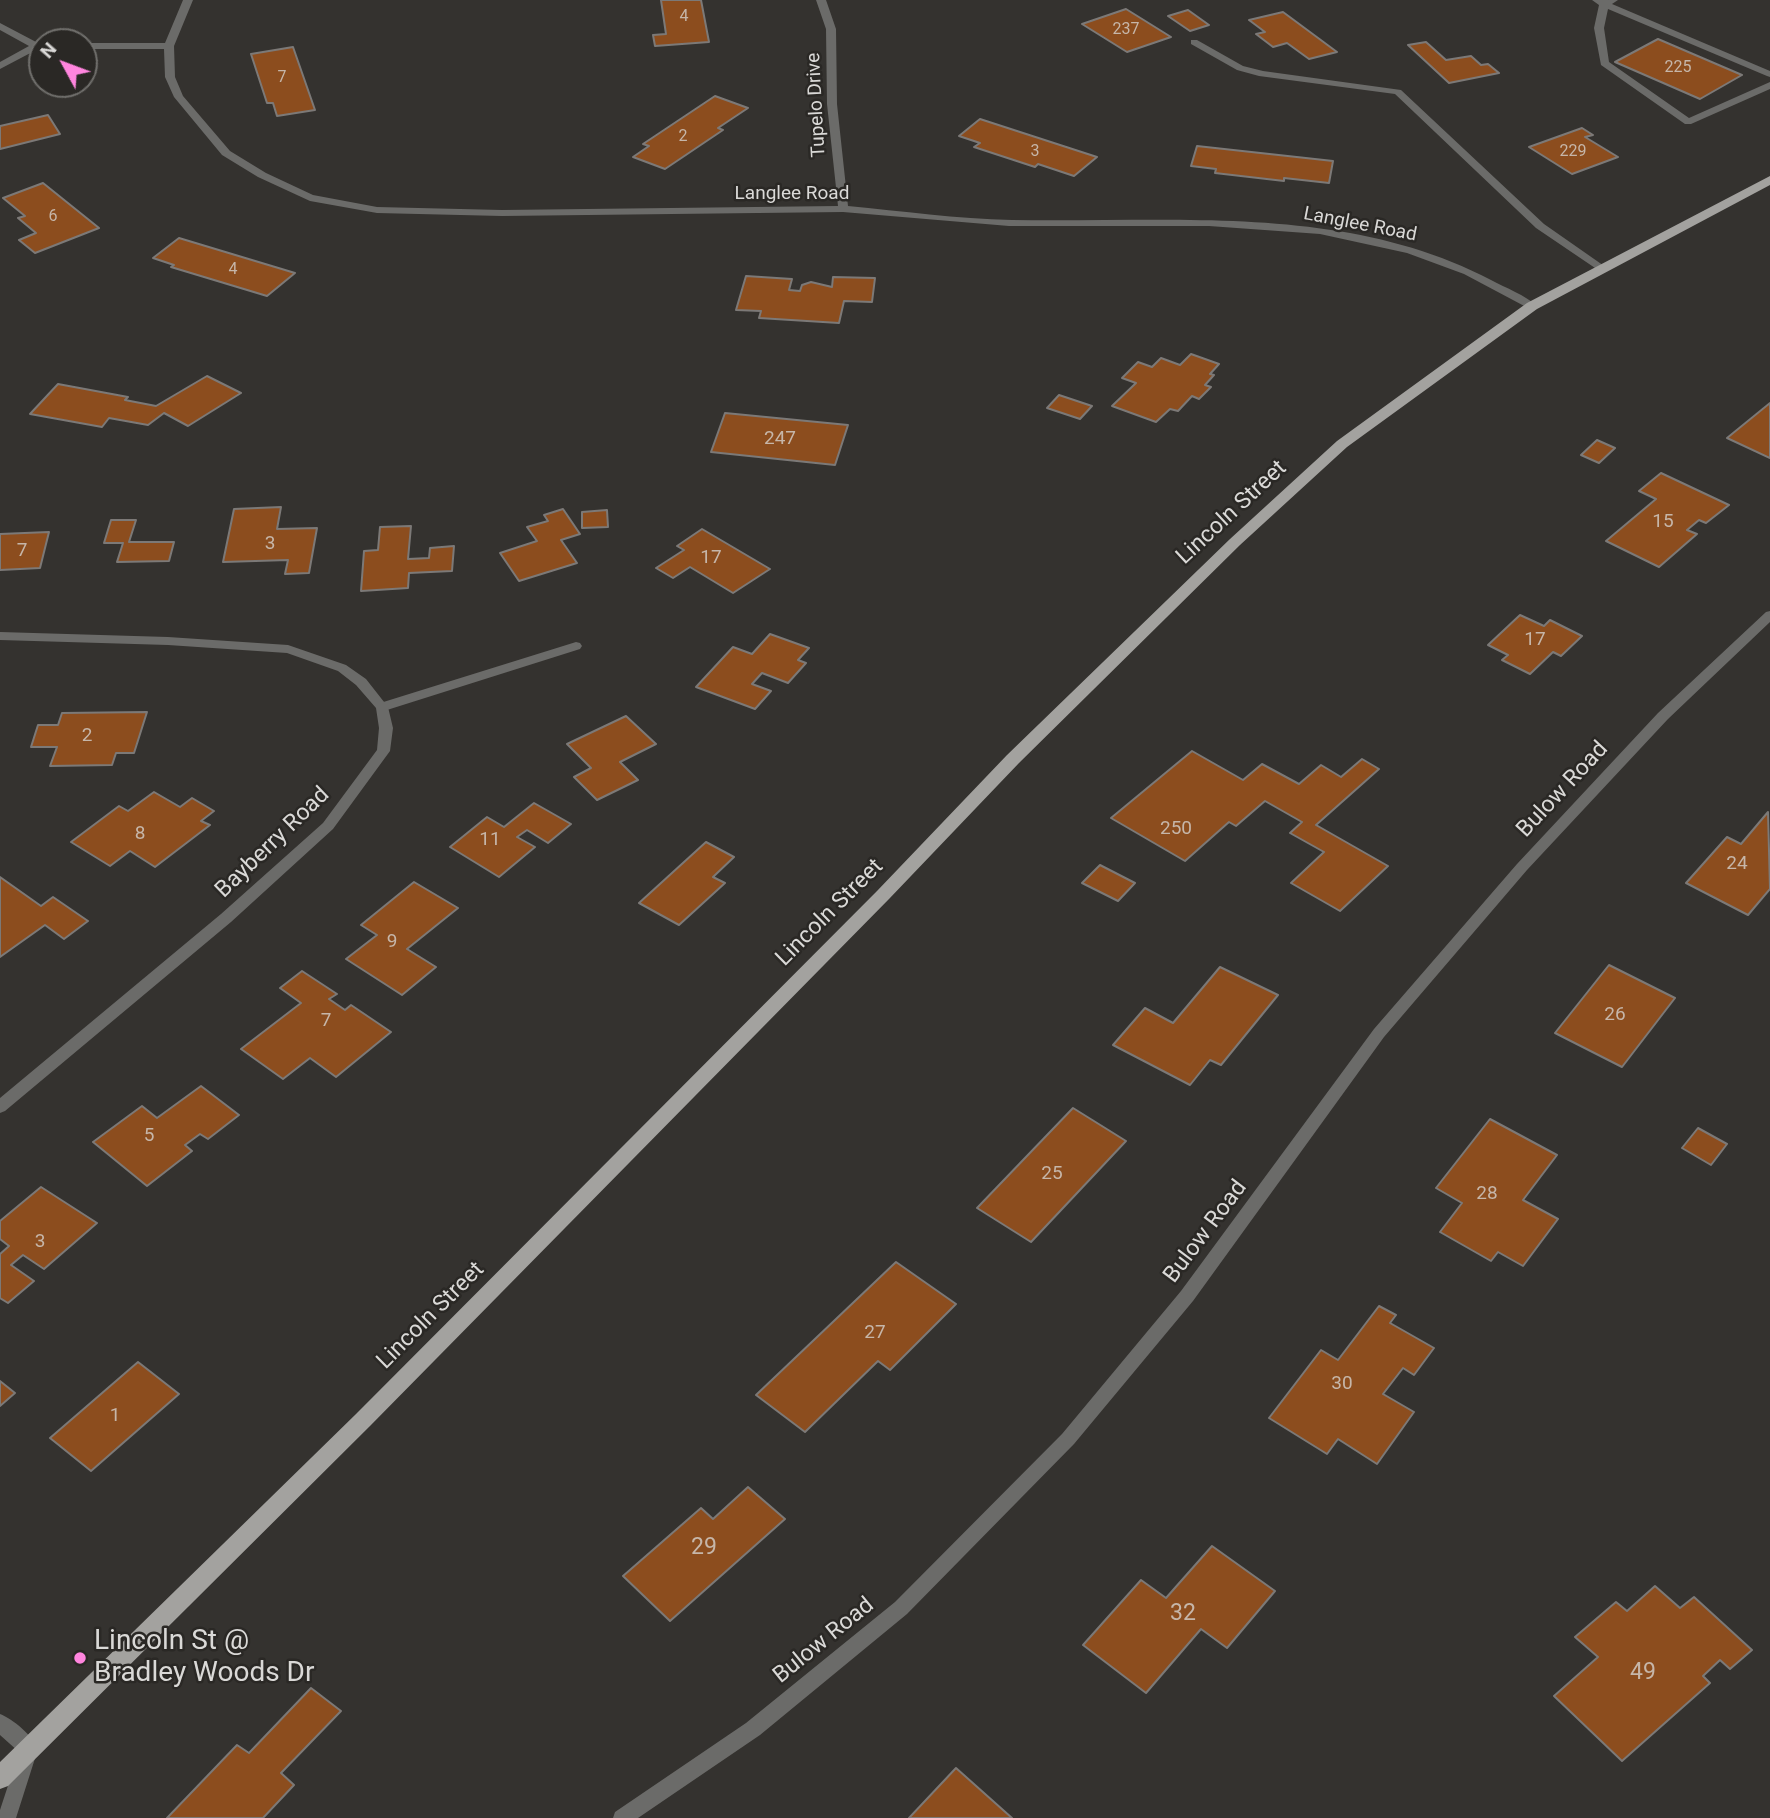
<!DOCTYPE html>
<html>
<head>
<meta charset="utf-8">
<style>
  body { margin:0 }
  #map { position:relative; width:1770px; height:1818px; overflow:hidden; background:#34322f; font-family:Roboto,sans-serif }
  canvas { display:block }
  .north { position:absolute; left:28px; top:28px; width:70px; height:70px; box-sizing:border-box; background:#2a2825; border:2px solid #706f6c; border-radius:50%; rotate:311deg; font-size:19px; font-weight:700; line-height:28px; text-align:center; color:#dad9d7 }
  .north::after { content:''; display:block; margin:auto; width:24px; height:32px; background:#ff85de; clip-path:polygon(50% 0,100% 100%,50% 72%,0 100%) }
</style>
</head>
<body>
<div id="map">
<canvas width="1770" height="1818"></canvas>
<div class="north">N</div>
</div>
<script>
const g = document.querySelector('canvas').getContext('2d');
g.lineJoin = 'round';
function fill(path, color) {
  g.fillStyle = color;
  g.fill(path, 'evenodd');
}
function trace(path, color, width, dash) {
  g.strokeStyle = color;
  g.lineWidth = width;
  g.lineCap = dash ? 'butt' : 'round';
  g.setLineDash(dash || []);
  g.stroke(path);
}
function label(font, color, halo, rows, align = 'center') {
  g.font = font + ' Roboto,sans-serif';
  g.lineWidth = 5;
  g.setLineDash([]);
  g.textBaseline = 'middle';
  g.strokeStyle = halo;
  g.fillStyle = color;
  for (const [text, x, y, turn = 0] of rows) {
    g.save();
    g.translate(x, y);
    g.rotate((+turn || 0) * Math.PI / 180);
    g.textAlign = isNaN(turn) ? turn : align;
    if (halo) g.strokeText(text, 0, 0);
    g.fillText(text, 0, 0);
    g.restore();
  }
}
const building = new Path2D(`
  M661,0H701L709,42L655,46L653,35L666,34Z
  M1126,9L1171,37L1127,52L1082,24Z
  M1188,10L1209,25L1190,31L1168,16Z
  M1283,12L1337,52L1309,59L1287,43L1273,47L1256,34L1265,32L1249,20Z
  M1658,39L1742,75L1700,99L1615,62Z
  M1426,42L1446,60L1471,56L1481,65L1488,64L1499,73L1449,83L1408,45Z
  M293,47L315,110L277,116L273,103H267L251,54Z
  M715,96L748,108L718,128L723,130L665,169L633,157L649,146L643,144Z
  M48,115L60,134L0,149V126Z
  M980,119L1097,157L1074,176L1038,164L1035,167L974,147L980,143L959,136Z
  M1582,128L1593,135L1585,137L1618,157L1572,174L1529,147Z
  M1197,146L1333,161L1329,183L1284,178V181L1215,173L1216,169L1191,166Z
  M43,183L99,228L35,253L19,240L36,233L18,218L25,216L3,198Z
  M179,238L295,273L267,296L171,267L174,265L153,258Z
  M746,276L792,279L789,290L800,291L802,285L811,282L832,287L833,277L875,278L872,302L844,301L839,323L759,318L761,311L736,310Z
  M1191,354L1219,364L1210,374L1214,375L1205,385L1211,387L1199,399L1192,396L1178,411L1170,409L1156,422L1112,406L1136,383L1122,378L1138,362L1152,367L1161,358L1180,365Z
  M207,376L241,393L188,426L164,413L148,425L109,418L102,427L30,414L58,384L128,397L125,400L156,406Z
  M1059,395L1092,406L1080,419L1047,408Z
  M1770,403V458L1727,438Z
  M725,413L848,425L835,465L711,452Z
  M1597,440L1615,448L1599,463L1581,455Z
  M1661,473L1729,505L1706,523L1699,520L1687,530L1697,534L1659,567L1606,541L1656,499L1639,491Z
  M281,507L277,529L317,528L309,573L285,574L288,560L223,562L234,509Z
  M563,509L580,534L561,540L577,563L519,581L500,553L537,541L527,527L548,521L544,515Z
  M607,510L608,527L582,528V512Z
  M111,520H136L129,542H174L169,561L117,562L123,543H104Z
  M411,526L408,559L429,558L430,548L454,546L452,571L409,573L408,588L361,591L364,551L378,550L380,527Z
  M702,529L770,569L733,593L690,567L673,578L656,568L684,550L677,546Z
  M49,532L40,568L0,570V534Z
  M1520,615L1544,626L1550,620L1582,636L1561,656L1553,652L1530,674L1502,660L1508,655L1488,645Z
  M770,634L809,648L798,660L806,663L788,683L762,673L752,684L771,691L755,709L696,687L733,647L752,654Z
  M147,712L134,753H116L112,765L50,766L57,747H31L38,725H58L62,713Z
  M626,716L656,744L620,762L638,780L597,800L574,777L591,768L567,744Z
  M1192,751L1243,780L1262,764L1299,784L1321,765L1341,777L1362,759L1379,769L1316,825L1388,866L1340,911L1291,883L1324,852L1290,833L1302,822L1265,801L1236,826L1229,822L1185,861L1111,818Z
  M154,792L180,807L192,798L214,811L201,821L210,825L155,867L130,851L110,866L71,842L119,806L128,811Z
  M534,803L571,824L548,843L527,830L517,837L535,847L499,877L450,847L487,817L504,827Z
  M1768,812L1770,889L1748,915L1686,883L1727,837L1741,844Z
  M706,842L734,857L713,877L725,883L679,925L639,903Z
  M1100,865L1135,883L1118,901L1082,883Z
  M0,877L41,906L53,897L88,921L64,939L45,925L0,957Z
  M414,882L458,908L407,949L436,967L402,995L346,959L377,935L361,925Z
  M1609,965L1675,998L1622,1067L1555,1033Z
  M1220,967L1278,995L1221,1065L1210,1060L1190,1085L1113,1045L1145,1008L1173,1023Z
  M302,971L337,994L329,999L345,1010L351,1005L391,1032L336,1077L310,1058L283,1079L241,1049L301,1003L280,988Z
  M201,1086L239,1115L208,1139L200,1134L185,1145L192,1151L147,1186L93,1142L142,1106L157,1118Z
  M1073,1108L1126,1141L1031,1242L977,1208Z
  M1490,1119L1557,1155L1523,1200L1558,1219L1523,1266L1498,1252L1491,1261L1440,1232L1462,1203L1436,1188Z
  M1698,1128L1727,1144L1711,1165L1682,1148Z
  M41,1187L97,1223L44,1269L23,1255L11,1265L34,1281L8,1303L0,1298V1254L9,1246L0,1239V1221Z
  M896,1262L956,1304L890,1370L878,1361L805,1432L756,1395Z
  M1379,1306L1396,1315L1390,1323L1434,1348L1414,1375L1403,1368L1383,1394L1414,1412L1377,1464L1338,1439L1327,1454L1269,1418L1321,1350L1338,1360Z
  M138,1362L179,1394L91,1471L50,1438Z
  M0,1381L15,1393L0,1406Z
  M748,1487L785,1519L670,1621L623,1576L701,1508L713,1519Z
  M1212,1546L1275,1591L1227,1648L1201,1629L1146,1693L1083,1645L1141,1580L1166,1598Z
  M1655,1586L1680,1608L1694,1597L1752,1650L1730,1669L1720,1660L1703,1676L1710,1683L1622,1761L1554,1696L1598,1657L1575,1637L1616,1602L1627,1611Z
  M311,1688L341,1711L281,1773L294,1785L263,1818H167L237,1745L249,1753Z
  M956,1768L1012,1818H909Z`);
fill(building, '#8c4d1e');
trace(building, '#7c7977', 2);
fill(new Path2D(`
  M1592,0H1618L1612,4L1770,71V77L1767,76L1608,9L1604,28L1609,62L1689,118L1770,82V89L1691,124H1685L1601,65L1594,28L1599,5Z
  M1191,40H1197L1243,66L1263,71L1401,90L1544,224L1607,268L1606,270H1598L1536,228L1395,94L1259,76L1237,70L1191,44Z
  M576,642L580,643L582,646L580,649L387,710L382,711L376,707L377,704Z`), '#6b6b69');
fill(new Path2D(`
  M183,0H193L174,46L175,77L183,96L230,151L266,173L313,195L377,207L502,210L838,206L827,104L826,29L816,0H826L836,29L837,104L848,206C902,211 957,219 1012,220C1171,223 1345,203 1491,280C1506,288 1525,295 1537,306L1532,309L1528,308L1464,274L1407,253L1320,234L1209,226H1009L843,212L502,216L377,213L310,201L258,177L222,155L174,97L165,77L164,49H84V43H165Z
  M0,23L38,43H42V49H38L0,69V62L29,46L0,30Z
  M1770,611V622L1668,719L1527,870L1384,1037L1193,1301L1074,1444L907,1614L760,1735L638,1818H613L615,1812L746,1723L895,1602L1062,1434L1181,1291L1374,1029L1517,864L1658,713L1766,612Z
  M0,632L168,637L288,645L346,665L366,679L388,707L393,728L390,751L333,829L231,922L5,1111L0,1113V1098L221,914L323,823L377,750L379,728L376,708L356,685L338,671L287,653L168,645L0,640Z
  M0,1714C13,1719 33,1736 38,1749L16,1818H0V1810L19,1752L0,1735Z`), '#6b6b69');
fill(new Path2D(`
  M1770,176V185L1537,309L1347,447L1240,545L1019,763L889,899L370,1426L8,1786L0,1789V1762L356,1414L877,891L1007,755L1230,539L1337,441L1527,303Z`), '#a3a29f');
for (const [x, y, r, color] of [
  [80,1658,7,"#ff85de"]
]) {
  const dot = new Path2D();
  dot.arc(x, y, r, 0, 2 * Math.PI);
  g.fillStyle = color;
  g.fill(dot);
  trace(dot, '#2a2825', 2.5);
}
label('16px', '#c6b6a9', null, [
  ["4",684,17],
  ["237",1126,30],
  ["225",1678,68],
  ["7",282,78],
  ["2",683,137],
  ["3",1035,152],
  ["229",1573,152],
  ["6",53,217],
  ["4",233,270]
]);
label('19px', '#dad9d7', '#2a2825', [
  ["Tupelo Drive",817,105,-93],
  ["Langlee Road",792,194],
  ["Langlee Road",1360,225,11]
]);
label('19px', '#c6b6a9', null, [
  ["247",780,439],
  ["15",1663,522],
  ["3",270,544],
  ["7",22,551],
  ["17",711,558],
  ["17",1535,640],
  ["2",87,736],
  ["250",1176,829],
  ["8",140,834],
  ["11",490,840],
  ["24",1737,864],
  ["9",392,942],
  ["26",1615,1015],
  ["7",326,1021],
  ["5",149,1136],
  ["25",1052,1174],
  ["28",1487,1194],
  ["3",40,1242],
  ["27",875,1333],
  ["30",1342,1384],
  ["1",115,1416]
]);
label('23px', '#dad9d7', '#2a2825', [
  ["Lincoln Street",1232,513,-43],
  ["Bulow Road",1563,790,-47],
  ["Bayberry Road",273,843,-44],
  ["Lincoln Street",830,913,-45],
  ["Bulow Road",1206,1232,-53],
  ["Lincoln Street",431,1316,-45],
  ["Bulow Road",824,1641,-39]
]);
label('23px', '#c6b6a9', null, [
  ["29",704,1548],
  ["32",1183,1614],
  ["49",1643,1673]
]);
label('28px', '#dad9d7', '#2a2825', [
  ["Lincoln St @",94,1642],
  ["Bradley Woods Dr",94,1674]
], 'left');
</script>
</body>
</html>
